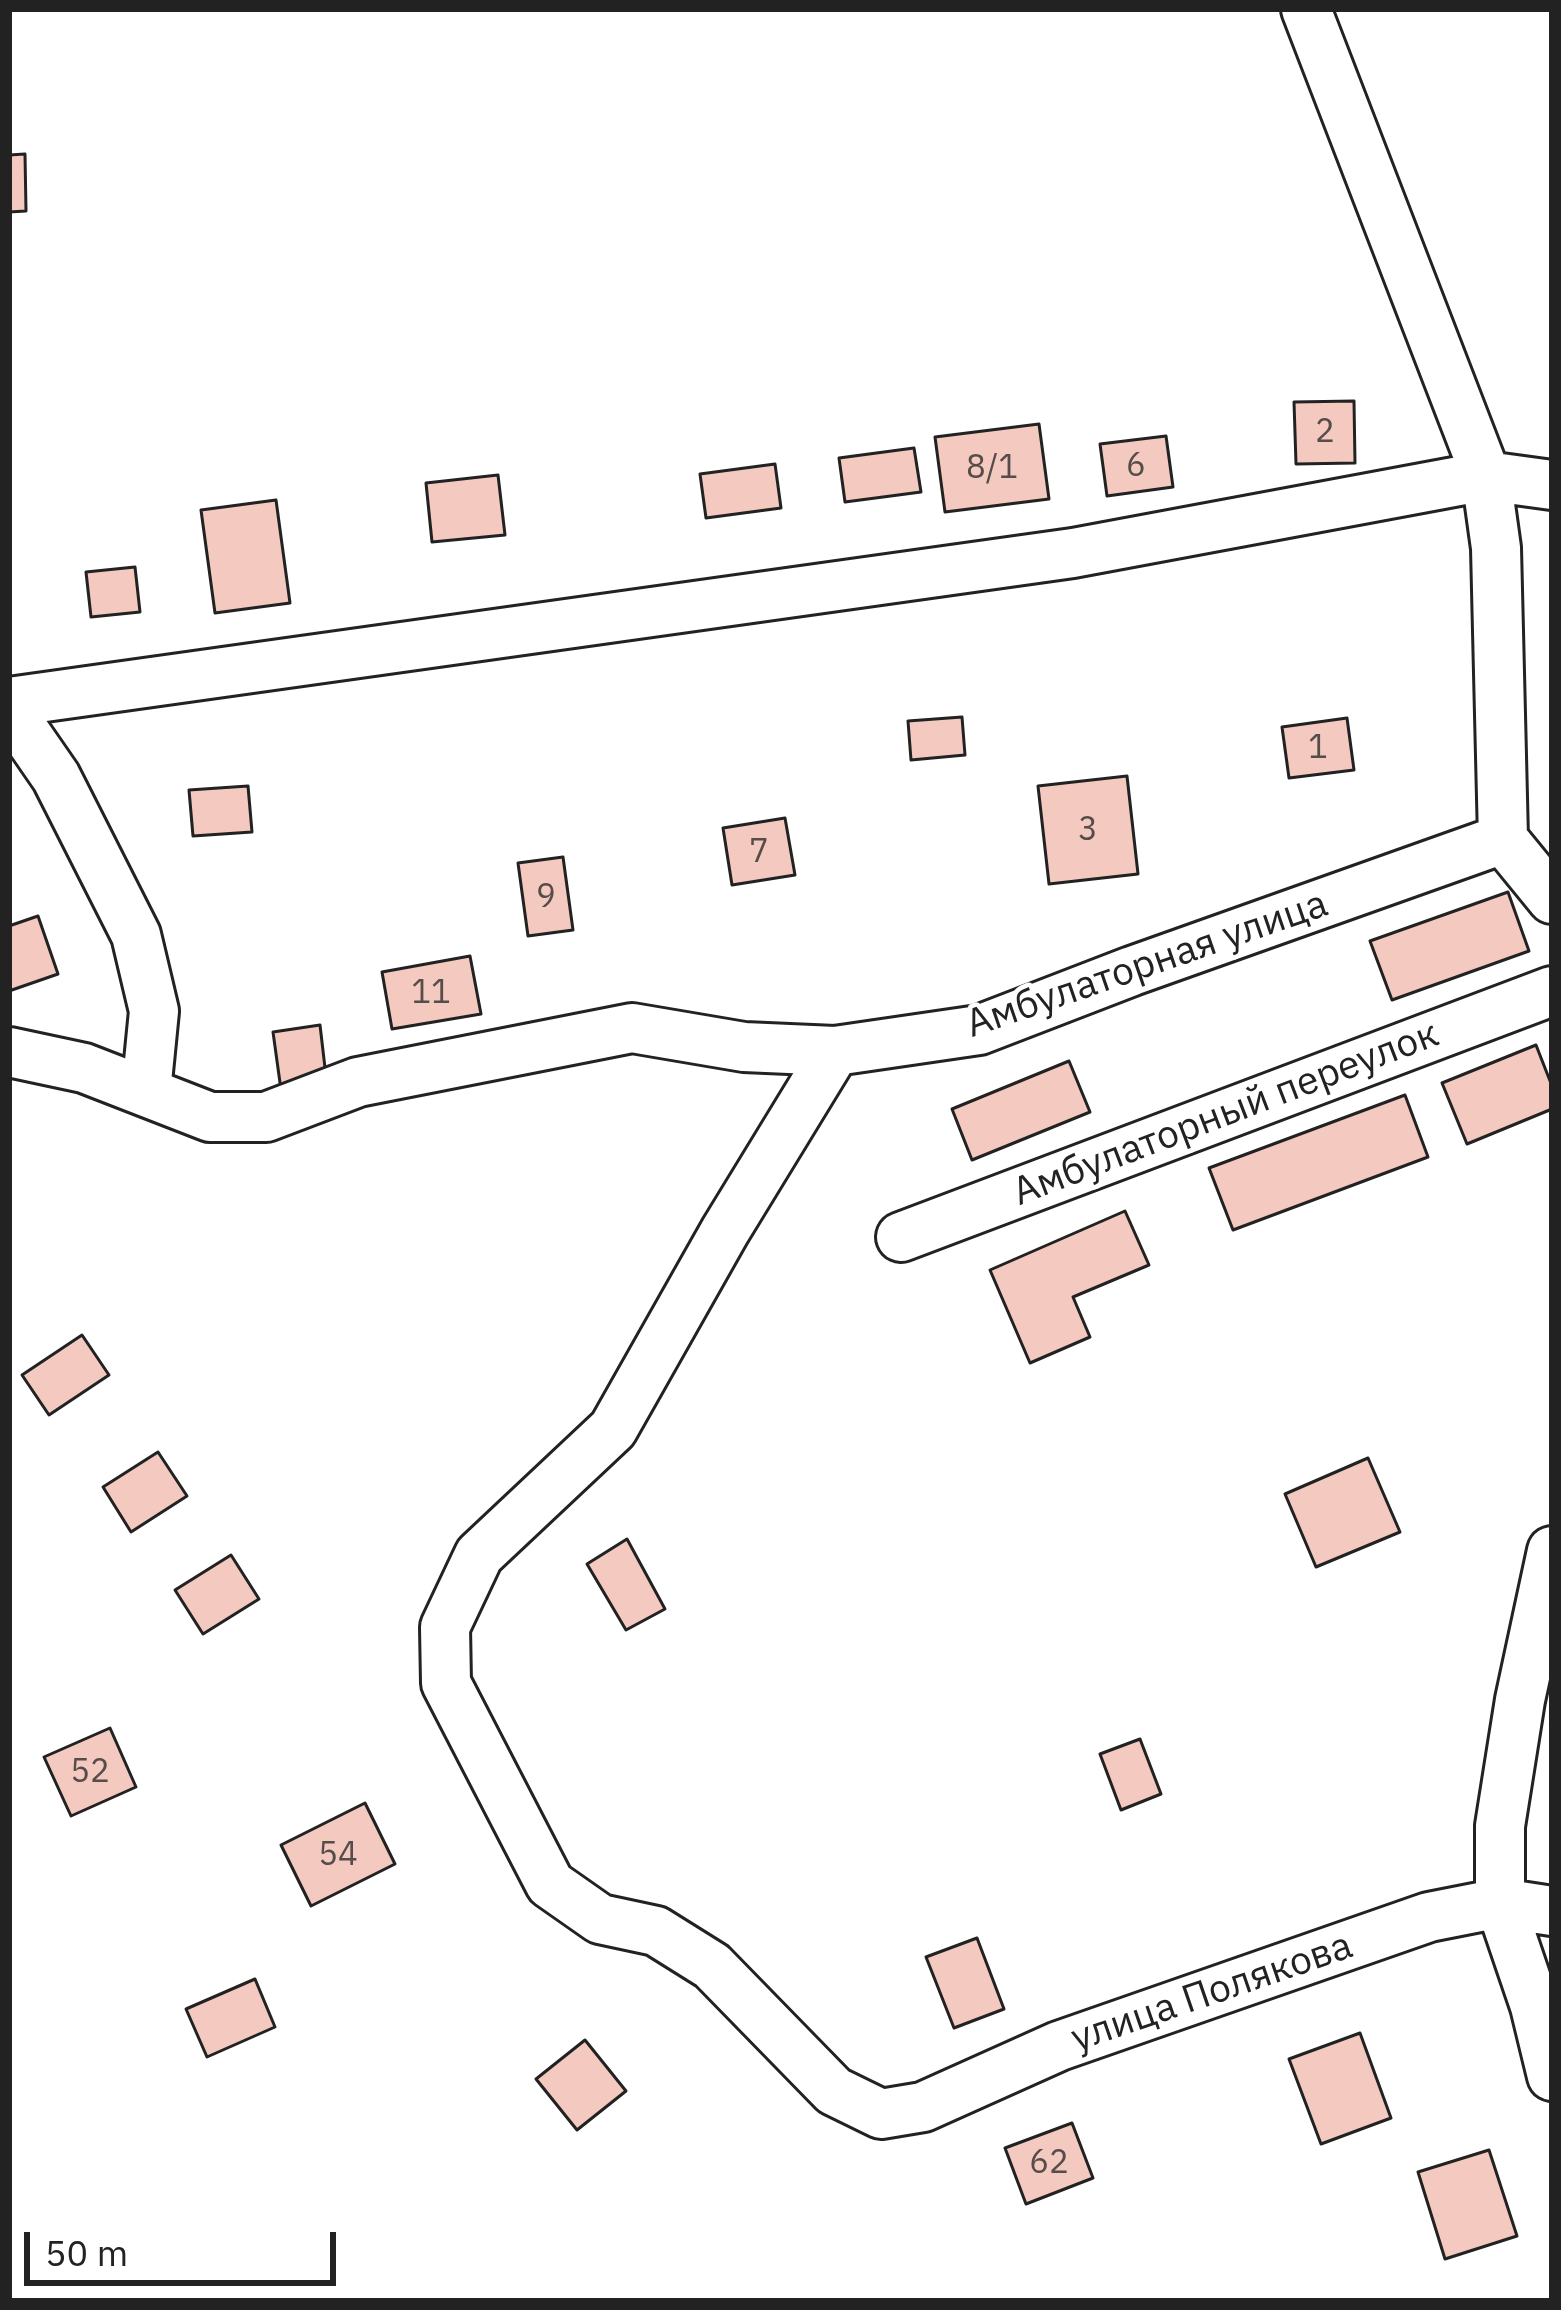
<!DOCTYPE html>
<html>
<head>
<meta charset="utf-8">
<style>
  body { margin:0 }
  #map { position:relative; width:1561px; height:2310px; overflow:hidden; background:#fff; font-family:"IBM Plex Sans",sans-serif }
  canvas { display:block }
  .frame { position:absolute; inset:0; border:12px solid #222; pointer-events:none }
  .scale { position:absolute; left:24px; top:2232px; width:312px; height:54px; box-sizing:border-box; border:6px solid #222; border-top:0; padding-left:15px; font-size:36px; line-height:42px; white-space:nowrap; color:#222; -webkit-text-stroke:9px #fff; paint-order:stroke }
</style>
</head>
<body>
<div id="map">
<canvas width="1561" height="2310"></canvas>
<div class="frame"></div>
<div class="scale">50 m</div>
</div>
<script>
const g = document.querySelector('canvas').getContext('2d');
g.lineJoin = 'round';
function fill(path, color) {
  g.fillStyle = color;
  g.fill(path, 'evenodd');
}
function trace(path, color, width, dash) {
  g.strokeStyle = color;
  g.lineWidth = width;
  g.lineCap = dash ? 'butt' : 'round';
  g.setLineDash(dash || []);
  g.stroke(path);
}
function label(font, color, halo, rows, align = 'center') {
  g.font = font + ' "IBM Plex Sans",sans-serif';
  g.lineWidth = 9;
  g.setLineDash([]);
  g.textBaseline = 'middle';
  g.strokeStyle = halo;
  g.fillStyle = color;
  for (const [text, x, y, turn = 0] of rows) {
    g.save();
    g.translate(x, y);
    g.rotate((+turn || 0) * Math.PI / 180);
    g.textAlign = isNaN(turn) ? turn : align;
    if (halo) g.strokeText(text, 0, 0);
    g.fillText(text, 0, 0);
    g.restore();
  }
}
const building = new Path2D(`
  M25,154L26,211L9,212V155Z
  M1354,401L1355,463L1296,464L1294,402Z
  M1039,424L1049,499L945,512L935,437Z
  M1166,436L1173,487L1107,496L1100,444Z
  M914,448L921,492L845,502L839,458Z
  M775,464L781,508L706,518L700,474Z
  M498,475L505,535L432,542L426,483Z
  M276,500L290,603L215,613L201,510Z
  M135,567L140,612L91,617L86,572Z
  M962,717L965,755L911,760L908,721Z
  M1347,718L1354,770L1289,778L1282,727Z
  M1127,776L1138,874L1049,884L1038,786Z
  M248,786L252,832L193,836L189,790Z
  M785,818L795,875L732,885L723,828Z
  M563,857L573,930L528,936L518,863Z
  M1508,892L1529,951L1392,1000L1370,941Z
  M38,916L58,974L9,991V926Z
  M470,956L481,1014L392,1029L382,972Z
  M320,1025L327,1085L281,1090L273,1032Z
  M1536,1045L1552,1086V1109L1467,1144L1442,1083Z
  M1069,1061L1090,1112L972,1160L952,1109Z
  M1405,1095L1428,1157L1233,1230L1209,1168Z
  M1125,1211L1149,1265L1073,1297L1090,1337L1030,1363L990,1270Z
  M82,1335L109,1375L49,1415L22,1375Z
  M158,1452L187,1496L131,1532L103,1487Z
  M1368,1458L1400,1532L1316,1567L1285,1494Z
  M627,1539L665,1609L626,1630L587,1564Z
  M231,1555L259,1599L203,1634L175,1590Z
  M110,1728L136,1787L71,1816L44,1757Z
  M1140,1739L1161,1794L1121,1810L1100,1754Z
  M365,1803L395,1864L311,1906L281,1845Z
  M977,1938L1004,2009L954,2028L926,1957Z
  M255,1979L275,2027L207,2057L186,2009Z
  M1360,2033L1391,2118L1321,2144L1289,2059Z
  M585,2040L626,2091L577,2130L536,2079Z
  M1072,2123L1093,2178L1026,2204L1005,2148Z
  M1489,2150L1517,2236L1445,2259L1418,2172Z`);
fill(building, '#f3c9c0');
trace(building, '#222', 3);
const minor = new Path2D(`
  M1306,9L1486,476L1496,548L1503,839
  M9,702L1073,553L1486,476L1552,485
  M9,724L27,735L56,777L136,935L154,1011L146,1092
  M835,1051L725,1231L613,1429L479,1555L445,1627L446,1683L550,1884L600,1919L656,1931L712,1966L834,2091L881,2114L923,2107L1059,2046L1429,1917L1500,1903L1552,1911
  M9,1052L84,1068L210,1117H266L358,1082L632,1028L744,1047L835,1051L979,1030L1132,971L1503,839L1552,899
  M901,1237L1552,991
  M1552,1551L1520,1700L1500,1826V1903L1535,2006L1552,2076`);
trace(minor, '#222', 54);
trace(minor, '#fff', 48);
label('33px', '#564c4a', null, [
  ["2",1325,432],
  ["6",1136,466],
  ["8/1",992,468],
  ["1",1318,748],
  ["3",1088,830],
  ["7",759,852],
  ["9",546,897],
  ["11",431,993],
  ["52",90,1772],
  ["54",338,1855],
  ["62",1049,2163]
]);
label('39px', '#222', '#fff', [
  ["Амбулаторная улица",1147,965,-19],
  ["Амбулаторный переулок",1226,1114,-21],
  ["улица Полякова",1212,1993,-19]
]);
</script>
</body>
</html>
